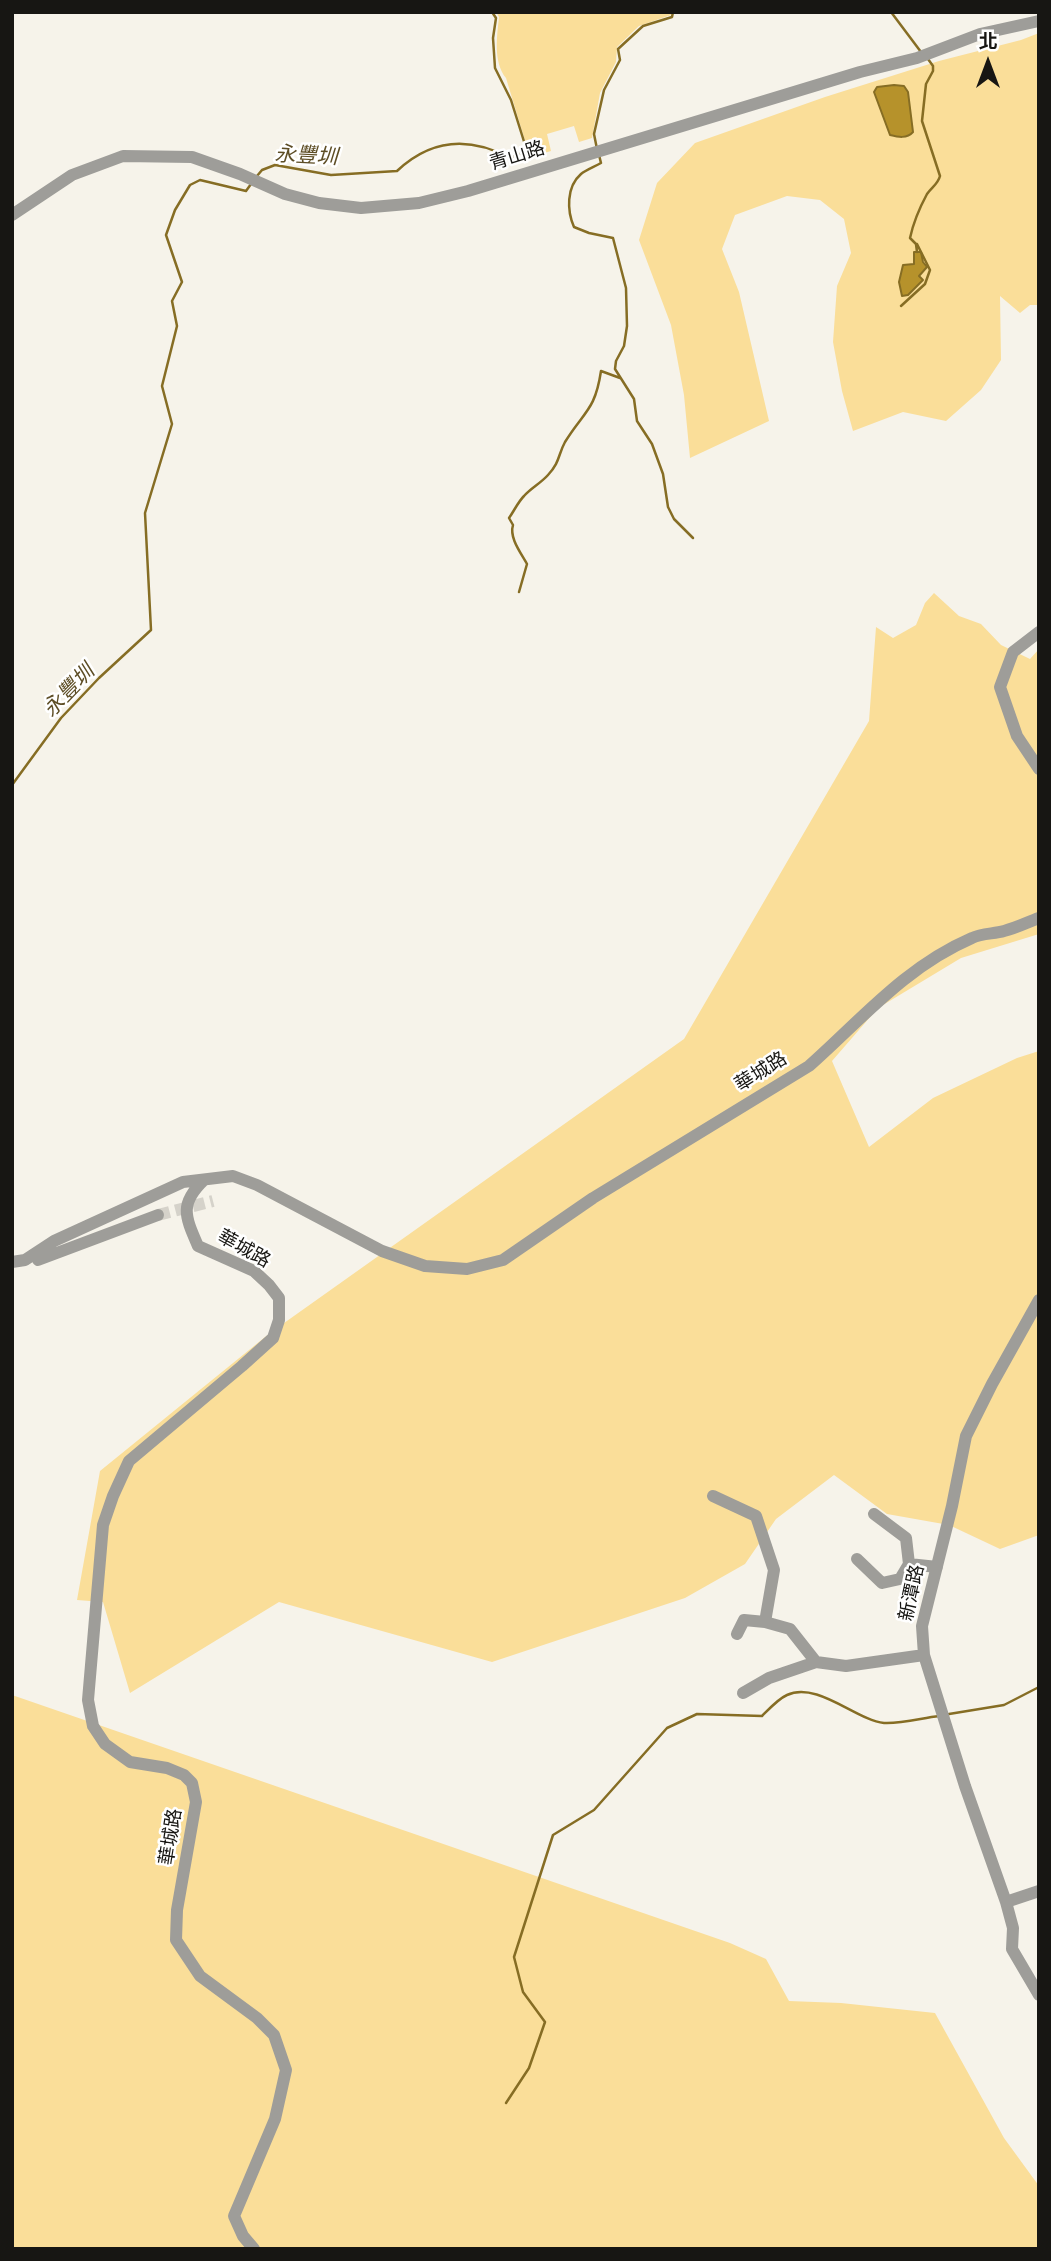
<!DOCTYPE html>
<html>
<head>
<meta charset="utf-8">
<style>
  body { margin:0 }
  #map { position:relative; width:1051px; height:2261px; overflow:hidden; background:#f6f3ea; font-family:Montserrat,"Noto Sans TC",sans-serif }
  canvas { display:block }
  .frame { position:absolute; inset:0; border:14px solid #171613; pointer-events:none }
  .north { position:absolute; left:953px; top:28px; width:70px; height:70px; -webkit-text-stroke:5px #fff; paint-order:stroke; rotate:0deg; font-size:19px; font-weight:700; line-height:28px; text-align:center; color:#171613 }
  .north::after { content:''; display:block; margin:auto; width:24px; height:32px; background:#171613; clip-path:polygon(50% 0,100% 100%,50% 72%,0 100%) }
</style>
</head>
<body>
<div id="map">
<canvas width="1051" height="2261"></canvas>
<div class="frame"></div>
<div class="north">北</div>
</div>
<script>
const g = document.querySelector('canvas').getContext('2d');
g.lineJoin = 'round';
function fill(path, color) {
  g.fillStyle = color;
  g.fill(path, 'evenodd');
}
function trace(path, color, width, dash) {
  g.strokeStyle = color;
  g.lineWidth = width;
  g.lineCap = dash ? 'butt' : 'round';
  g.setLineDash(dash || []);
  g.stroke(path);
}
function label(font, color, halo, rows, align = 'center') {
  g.font = font + ' Montserrat,"Noto Sans TC",sans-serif';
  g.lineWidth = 5;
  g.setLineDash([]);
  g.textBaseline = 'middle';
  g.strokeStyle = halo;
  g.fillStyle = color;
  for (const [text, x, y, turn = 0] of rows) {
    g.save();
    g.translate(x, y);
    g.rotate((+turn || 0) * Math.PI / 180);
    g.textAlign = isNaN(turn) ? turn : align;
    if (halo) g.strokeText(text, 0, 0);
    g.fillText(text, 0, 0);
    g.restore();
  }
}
fill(new Path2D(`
  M496,12H672L671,15L639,26L617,47L616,62L600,93L592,138L579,142L574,126L547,134L551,151L530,157L506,78C493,62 497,36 499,17Z
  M1039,33V305H1030L1020,313L1000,296L1001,360L981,390L946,421L903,412L853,431L842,391L833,342L837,286L851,253L844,219L820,200L787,196L735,215L722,249L739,292L769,421L690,458L684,395L671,325L639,240L657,183L695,143L825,97L939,61L1021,40Z
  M934,593L959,616L981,624L1001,645L1030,659L1039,649V934L961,958L878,1008L832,1061L869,1147L933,1098L1017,1058L1039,1051V1535L1000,1549L949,1525L887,1514L834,1475L776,1519L745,1564L685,1598L492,1662L279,1602L130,1693L103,1602L77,1600L100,1471L270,1333L684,1039L869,721L876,627L893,638L916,625L925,603Z
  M12,1695L730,1943L766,1959L789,2001L841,2003L935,2013L1004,2138L1039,2186V2249H12Z`), '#fade99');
const water = new Path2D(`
  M894,85L904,86L908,92L913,132C907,139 898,137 890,135L874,92L877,87Z
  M914,252H921L923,262L927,267L919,276L923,280L908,295L902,296L899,282L903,265L914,264Z`);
fill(water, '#b6922b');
trace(water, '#866d24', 2);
trace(new Path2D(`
  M891,12L921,52
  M597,149L594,134L604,90L620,60L618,49L643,26L672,17L673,12
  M599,155L601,163C594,167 586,170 581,174C566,187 567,211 574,227L589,233L613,238L626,288L627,326L624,346L616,361L615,369L634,399L637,421L652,444L663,474L668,507L674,519L693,538
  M257,176L262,170L275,165L331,175L397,171C431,139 469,136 510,158L527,151L511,100L495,68L493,38L496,18L492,12
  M917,252L916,244L910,238C913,224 920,207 927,194C932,187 938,184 940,176L922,121L926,84L933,71V66L928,59
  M901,306L925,284L930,270L917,244
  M519,592L527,564C521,553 509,538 513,525L509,518C514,511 518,502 524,496C531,488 541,483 548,475C560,462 558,455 565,442C584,411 595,411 601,371L620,378
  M12,785L61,718L99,678L151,630L145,513L172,424L162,386L177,326L172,301L182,282L166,235L175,210L190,185L200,180L246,191L251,184
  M949,1714L1004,1705L1039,1687
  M506,2103L529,2068L545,2022L523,1992L514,1957L553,1835L594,1810L667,1728L697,1714L762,1716C769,1709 778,1699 787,1695C817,1681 856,1720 884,1723C901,1724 922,1718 939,1716`), '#866d24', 2.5);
trace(new Path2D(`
  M158,1215L213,1201`), '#d5d2ca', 12, [12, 6]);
trace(new Path2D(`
  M12,215L72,175L123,156L192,157L240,174L285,194L319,203L361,208L419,203L468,191L860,72L917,58L980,34L1039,21
  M1039,632L1013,652L1000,687L1017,736L1039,769
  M204,1180C179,1204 185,1216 198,1246L254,1271L269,1285L279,1298V1320L273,1338L242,1366L129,1461L113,1496L103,1525L88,1700L93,1726L105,1744L130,1762L167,1768L184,1775L192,1783L196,1802L177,1910L176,1940L200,1976L257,2018L274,2035L286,2070L275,2119L234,2216L243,2236L254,2249
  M38,1260L158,1215
  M12,1262L25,1260L54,1241L183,1182L233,1176L257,1185L382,1251L425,1266L467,1269L503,1260L593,1198L809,1066C862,1019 905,967 972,938C982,933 994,934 1004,931C1016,928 1028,922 1039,918
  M1039,1300L992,1384L966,1436L952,1506L922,1626L924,1655L965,1786L1006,1902L1013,1928L1012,1949L1039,1995
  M713,1496L756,1516L774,1570L765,1622L790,1629L816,1662L846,1666L924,1655
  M874,1514L906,1538L909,1564
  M857,1559L882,1583L900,1579L909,1564L937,1567
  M737,1634L744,1620L765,1622
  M743,1693L769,1678L816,1662
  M1006,1902L1039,1891`), '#9e9d99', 12);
label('19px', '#171613', '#fff', [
  ["青山路",517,156,-17],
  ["華城路",761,1072,-32],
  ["華城路",244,1249,29],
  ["新潭路",912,1593,-78],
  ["華城路",171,1837,-81]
]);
label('italic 21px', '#5e4e26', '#fff', [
  ["永豐圳",306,156,3],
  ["永豐圳",69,691,-46]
]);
</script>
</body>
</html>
